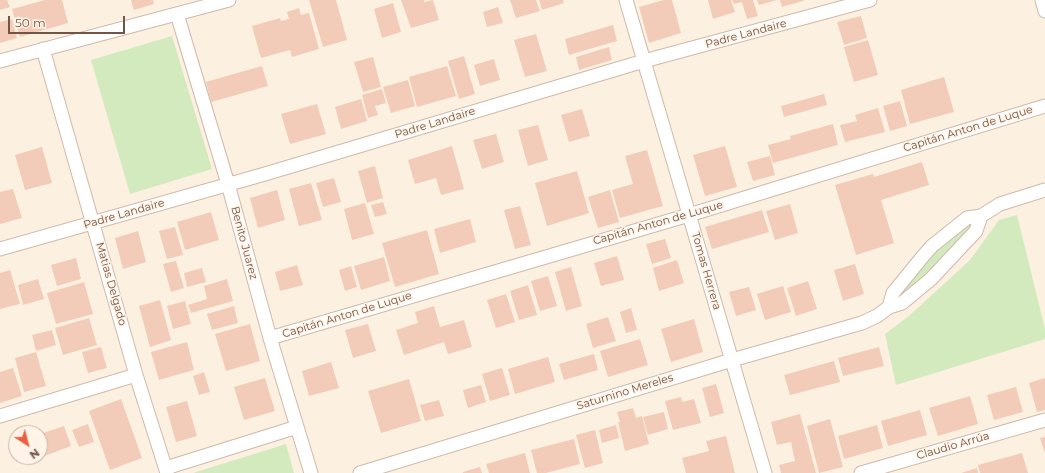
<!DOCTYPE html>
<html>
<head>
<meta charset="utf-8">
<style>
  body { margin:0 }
  #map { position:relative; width:1045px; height:473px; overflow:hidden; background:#fcf0e1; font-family:Montserrat,sans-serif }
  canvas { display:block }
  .north { position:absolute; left:8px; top:425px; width:40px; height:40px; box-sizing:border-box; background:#fff4e7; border:1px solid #c7b4a7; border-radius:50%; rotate:144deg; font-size:11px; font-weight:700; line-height:16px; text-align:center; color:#735548 }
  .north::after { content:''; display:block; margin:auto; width:14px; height:18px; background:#e96043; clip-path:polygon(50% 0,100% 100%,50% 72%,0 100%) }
  .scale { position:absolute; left:8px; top:16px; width:117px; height:18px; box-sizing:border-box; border:2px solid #735548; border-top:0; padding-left:5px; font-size:12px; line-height:14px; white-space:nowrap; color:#735548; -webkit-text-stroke:3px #fff4e7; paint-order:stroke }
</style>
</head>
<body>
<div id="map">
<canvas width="1045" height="473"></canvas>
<div class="north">N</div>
<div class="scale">50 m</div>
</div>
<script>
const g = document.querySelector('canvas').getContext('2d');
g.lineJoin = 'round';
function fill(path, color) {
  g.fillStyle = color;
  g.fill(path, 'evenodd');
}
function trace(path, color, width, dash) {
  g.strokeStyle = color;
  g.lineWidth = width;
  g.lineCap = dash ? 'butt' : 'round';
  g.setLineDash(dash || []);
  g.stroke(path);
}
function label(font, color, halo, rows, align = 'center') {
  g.font = font + ' Montserrat,sans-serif';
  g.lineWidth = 3;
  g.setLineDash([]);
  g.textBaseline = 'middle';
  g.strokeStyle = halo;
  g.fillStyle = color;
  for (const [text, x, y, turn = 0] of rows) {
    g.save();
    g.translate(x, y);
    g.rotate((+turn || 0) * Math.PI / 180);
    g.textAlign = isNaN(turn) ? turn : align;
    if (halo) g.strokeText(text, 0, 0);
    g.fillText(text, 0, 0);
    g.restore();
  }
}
fill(new Path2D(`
  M172,36L212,169L130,194L91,60Z
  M1017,215L1045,329V339L896,385L885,334L910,315L970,260L999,220Z
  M971,222L974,225L928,275L895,301L933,251Z
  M286,444L294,473H193Z`), '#d3eabf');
fill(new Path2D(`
  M0,0H7L10,7L0,10Z
  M45,0H62L68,23L20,37L12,9Z
  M131,0H153L154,4L134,10Z
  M309,0H336L347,40L323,47Z
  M401,0H424V2L433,0L439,20L411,28Z
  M510,0H536L540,11L516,18Z
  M539,0H563L564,3L542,10Z
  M664,0H672L681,33L649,43L639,7Z
  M708,0H731L735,12L713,19Z
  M732,0H753L758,16L747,19L742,2L734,4Z
  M757,0H777L759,5Z
  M780,0H806L782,7Z
  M393,3L401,32L382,38L374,9Z
  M498,7L503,23L487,27L483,12Z
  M299,8L301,15L309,13L319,49L292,57L290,50L261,58L252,26L280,18L281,21L289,19L287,12Z
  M861,16L867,38L844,45L837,22Z
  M12,19L17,38L0,43V22Z
  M613,25L617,41L569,55L565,39Z
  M536,34L547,71L525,77L514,40Z
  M868,40L878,75L854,82L844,47Z
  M609,47L612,60L579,70L576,57Z
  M464,56L475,94L459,99L448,61Z
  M373,57L381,87L363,92L354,62Z
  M494,59L500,80L480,86L474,65Z
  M262,66L268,86L211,102L206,82Z
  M447,66L456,96L417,107L409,77Z
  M944,77L954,112L910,124L901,90Z
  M408,80L415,106L391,113L383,87Z
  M382,89L386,103L375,106L378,115L368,118L362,95Z
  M824,94L827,105L784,117L781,106Z
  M361,99L367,121L341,129L335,107Z
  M900,101L907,126L890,131L883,106Z
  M317,104L326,134L290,144L281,114Z
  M878,108L885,132L845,142L840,125L857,121L855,115Z
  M582,109L590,136L569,142L561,115Z
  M833,124L838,145L773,163L768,145L791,139L790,136Z
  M538,125L548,160L528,166L518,130Z
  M496,134L504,162L482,169L473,140Z
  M452,146L464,189L441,195L436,178L415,184L408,160Z
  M725,146L737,187L705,196L693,155Z
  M42,147L52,183L25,190L15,155Z
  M647,150L663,206L620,218L612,190L633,184L625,156Z
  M770,156L775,175L753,181L747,162Z
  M922,162L929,185L881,200L894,243L856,255L835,185L873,174L874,177Z
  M375,166L383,198L367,203L358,171Z
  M577,171L589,213L547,226L535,183Z
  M334,178L341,202L323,207L316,183Z
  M311,183L322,220L299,226L289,189Z
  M13,189L22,218L0,224V192Z
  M277,190L285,220L258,228L250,198Z
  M610,190L619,222L598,228L588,197Z
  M383,202L387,214L375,217L371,205Z
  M365,203L374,234L352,240L344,209Z
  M790,204L798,233L775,240L766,211Z
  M520,206L531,245L515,249L504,210Z
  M762,210L769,232L712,249L705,227Z
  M211,212L219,240L185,250L177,222Z
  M470,219L476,242L440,253L434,229Z
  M175,227L183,255L167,259L159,231Z
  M427,230L439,274L395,287L382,243Z
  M138,231L146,262L123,269L115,238Z
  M665,239L671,258L652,264L646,244Z
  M617,256L624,280L601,286L594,263Z
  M384,257L390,281L361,290L354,266Z
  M76,258L81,279L57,286L51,265Z
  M677,260L684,283L659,291L653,268Z
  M176,261L184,288L171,292L163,264Z
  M855,264L864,294L843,301L834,270Z
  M297,265L303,285L280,291L275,272Z
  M351,266L357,287L345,291L339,270Z
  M571,267L582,306L566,311L555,272Z
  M202,268L206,282L187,287L184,273Z
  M10,270L20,304L0,309V273Z
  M548,276L557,306L540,311L531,281Z
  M38,279L44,299L23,305L18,285Z
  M227,279L233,301L191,313L188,305L207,299L204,286Z
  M808,281L817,309L796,316L787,288Z
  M84,282L93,314L56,324L47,293Z
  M528,285L537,315L519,320L510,291Z
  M783,286L791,312L765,320L757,294Z
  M749,287L756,310L736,316L729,292Z
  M506,294L515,322L496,328L487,300Z
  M160,300L171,340L150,347L139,306Z
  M185,301L191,324L173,329L167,306Z
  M234,306L238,323L212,330L207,314Z
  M434,306L440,327L464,320L472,347L448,354L444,342L404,355L396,330L418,323L415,312Z
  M631,308L637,330L626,333L620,312Z
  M608,317L616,341L593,348L586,324Z
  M89,318L97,345L63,355L55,328Z
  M694,319L703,352L671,362L661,329Z
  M250,324L260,361L226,371L215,334Z
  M368,324L376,351L353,358L345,330Z
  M52,330L56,345L36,351L32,335Z
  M640,339L648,365L608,377L600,351Z
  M187,342L194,370L159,380L151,352Z
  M101,347L107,368L88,373L82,352Z
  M879,347L884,366L843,376L838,358Z
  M36,352L46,386L24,392L15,358Z
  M594,354L598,370L564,380L559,364Z
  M548,357L555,382L515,394L508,369Z
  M834,361L840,382L790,395L784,375Z
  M331,362L339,388L309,396L302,371Z
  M13,368L22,396L0,403V372Z
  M502,368L510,395L490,401L482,374Z
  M204,372L210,392L199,395L193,376Z
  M265,378L275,411L244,420L234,387Z
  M1045,378V410L1037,412L1029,383Z
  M409,379L421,421L381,433L368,391Z
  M716,384L724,413L710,417L702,388Z
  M481,385L486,402L468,408L463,390Z
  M1016,387L1023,412L994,420L987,395Z
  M970,396L978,424L938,436L929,408Z
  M681,397L682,402L694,399L701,423L673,430L665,401Z
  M121,399L142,458L110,470L89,411Z
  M439,400L444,416L425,421L420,405Z
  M187,401L197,436L176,442L166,407Z
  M633,408L636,418L642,416L649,444L625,451L618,422H620L617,412Z
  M920,410L927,435L888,446L881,421Z
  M664,412L668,429L648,435L643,417Z
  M800,414L816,473H781L779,465L795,461L791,442L777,445L771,422Z
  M830,419L843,467L819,473L807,426Z
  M88,424L94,442L79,447L72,430Z
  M616,425L619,438L602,443L599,430Z
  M877,425L883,448L844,459L838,436Z
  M64,426L71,446L34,460L33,457H40V434Z
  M595,430L603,463L585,468L576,435Z
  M726,436L735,473H686L682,458L709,451L706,441Z
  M1045,437V453L1040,438Z
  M574,439L580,464L546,473H537L531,450Z
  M525,453L530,473H489L486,464Z
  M1022,453L1028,473H980L978,465Z
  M480,467L482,473H463V472Z
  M977,468L978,473H961Z`), '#f2ccb8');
const street = new Path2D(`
  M626,0L765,473
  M1042,0L1045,11
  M177,14L228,184L270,338L311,473
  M43,49L136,375L167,473
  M0,61L229,0
  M0,249L265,174L644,61L870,0
  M889,307L893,293L924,255L932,246L967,218L981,216L1000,204L1045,190
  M270,338L689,215L1045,106
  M0,416L136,375
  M166,468L297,427
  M360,473L732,360L862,323L877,316L889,307L902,303L931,279L976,231L981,216
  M861,473L1045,420`);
trace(street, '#cfb9ab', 15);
trace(street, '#fff', 13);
label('11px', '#735548', '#fff4e7', [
  ["Padre Landaire",746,34,-15],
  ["Padre Landaire",435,123,-17],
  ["Capitán Anton de Luque",968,129,-17],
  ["Padre Landaire",124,214,-16],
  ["Capitán Anton de Luque",658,223,-16],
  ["Benito Juarez",244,243,75],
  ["Tomas Herrera",706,271,74],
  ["Matias Delgado",111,284,74],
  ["Capitán Anton de Luque",347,315,-17],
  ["Saturnino Mereles",625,392,-17],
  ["Claudio Arrúa",953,446,-16]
]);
</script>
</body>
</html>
